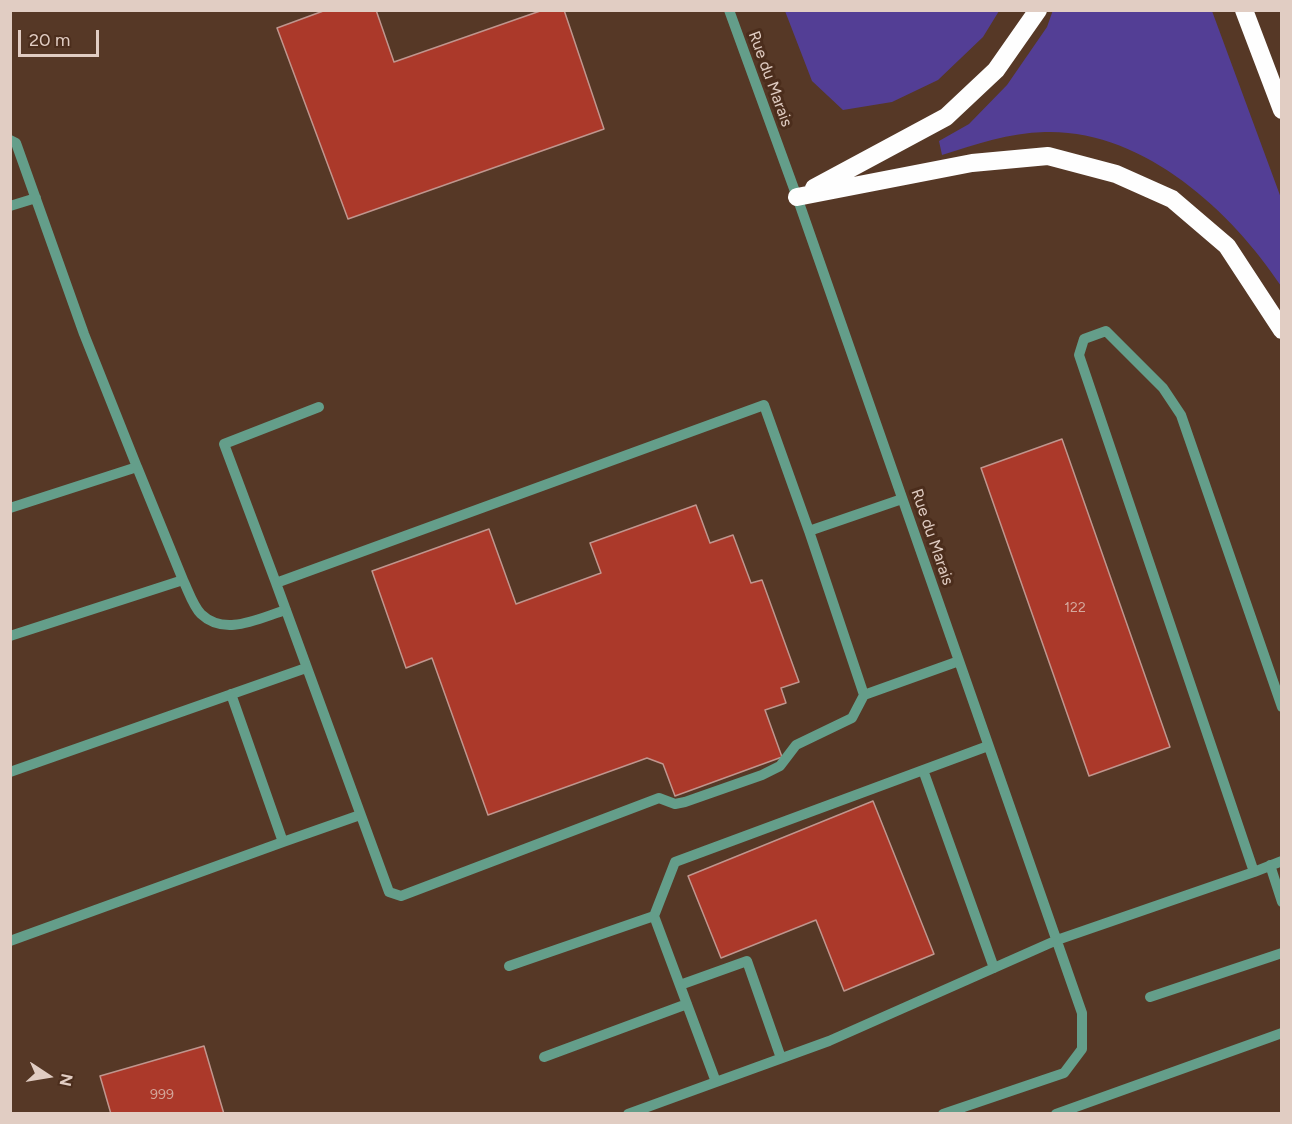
<!DOCTYPE html>
<html>
<head>
<meta charset="utf-8">
<style>
  body { margin:0 }
  #map { position:relative; width:1292px; height:1124px; overflow:hidden; background:#563826; font-family:Figtree,sans-serif }
  canvas { display:block }
  .frame { position:absolute; inset:0; border:12px solid #e1cdc3; pointer-events:none }
  .north { position:absolute; left:18px; top:1046px; width:60px; height:60px; -webkit-text-stroke:4px #4b2d1c; paint-order:stroke; rotate:102deg; font-size:16px; font-weight:700; line-height:24px; text-align:center; color:#e1cdc3 }
  .north::after { content:''; display:block; margin:auto; width:21px; height:27px; background:#e1cdc3; clip-path:polygon(50% 0,100% 100%,50% 72%,0 100%) }
  .scale { position:absolute; left:18px; top:30px; width:81px; height:27px; box-sizing:border-box; border:3px solid #e1cdc3; border-top:0; padding-left:8px; font-size:18px; line-height:21px; white-space:nowrap; color:#e1cdc3; -webkit-text-stroke:4px #4b2d1c; paint-order:stroke }
</style>
</head>
<body>
<div id="map">
<canvas width="1292" height="1124"></canvas>
<div class="frame"></div>
<div class="north">N</div>
<div class="scale">20 m</div>
</div>
<script>
const g = document.querySelector('canvas').getContext('2d');
g.lineJoin = 'round';
function fill(path, color) {
  g.fillStyle = color;
  g.fill(path, 'evenodd');
}
function trace(path, color, width, dash) {
  g.strokeStyle = color;
  g.lineWidth = width;
  g.lineCap = dash ? 'butt' : 'round';
  g.setLineDash(dash || []);
  g.stroke(path);
}
function label(font, color, halo, rows, align = 'center') {
  g.font = font + ' Figtree,sans-serif';
  g.lineWidth = 6;
  g.setLineDash([]);
  g.textBaseline = 'middle';
  g.strokeStyle = halo;
  g.fillStyle = color;
  for (const [text, x, y, turn = 0] of rows) {
    g.save();
    g.translate(x, y);
    g.rotate((+turn || 0) * Math.PI / 180);
    g.textAlign = isNaN(turn) ? turn : align;
    if (halo) g.strokeText(text, 0, 0);
    g.fillText(text, 0, 0);
    g.restore();
  }
}
fill(new Path2D(`
  M1053,10L1212,11L1281,198V286C1231,210 1142,129 1045,132C1009,133 976,144 942,155L939,141L969,124L1007,85L1047,27Z
  M785,11H999L983,37L938,80L892,102L843,110L812,81Z`), '#533e95');
const building = new Path2D(`
  M326,10H376L394,62L543,10H564L604,129L348,219L277,28Z
  M1062,439L1170,747L1089,776L981,468Z
  M696,505L710,543L733,535L751,583L762,580L799,682L781,688L786,703L765,710L782,757L675,796L663,764L647,758L488,815L432,658L406,668L372,571L489,529L516,604L601,573L590,543Z
  M873,801L934,954L844,991L816,920L721,958L688,876Z
  M204,1046L224,1114H111L100,1076Z`);
fill(building, '#ab392a');
trace(building, '#c0968e', 1.5);
trace(new Path2D(`
  M729,10L797,197L1082,1013V1049L1064,1073L943,1114
  M10,140L16,143L84,334L137,467
  M10,206L36,198
  M902,499L809,531L864,695L959,661
  M10,508L137,467L183,580L10,636
  M809,531L764,405L276,583L389,892L401,896L659,798L675,804L685,802L762,775L780,766L796,745L852,718L864,695
  M183,580C188,590 193,606 201,614C225,637 259,618 286,610
  M276,583L224,444L319,407
  M231,694L283,842L360,815
  M923,770L994,968
  M10,772L306,668
  M1270,865L1282,902
  M1254,872L1282,861
  M10,941L283,842
  M509,966L654,916
  M680,985L747,961L781,1058
  M1150,997L1282,953
  M544,1057L687,1004
  M716,1082L829,1041L1057,940L1254,872L1079,355L1084,339L1106,331L1163,388L1181,415L1282,707
  M628,1114L716,1082L654,916L675,862L988,746
  M1056,1114L1282,1033`), '#649e8a', 10);
trace(new Path2D(`
  M1244,10L1282,110
  M814,188L946,117L996,70L1038,10
  M797,197L972,163L1048,156L1116,174L1172,199L1227,246L1282,330`), '#fefefe', 18);
label('14px', '#d4a89d', null, [
  ["122",1075,608],
  ["999",162,1095]
]);
label('16px', '#e1cdc3', '#4b2d1c', [
  ["Rue du Marais",770,79,70],
  ["Rue du Marais",932,537,71]
]);
</script>
</body>
</html>
